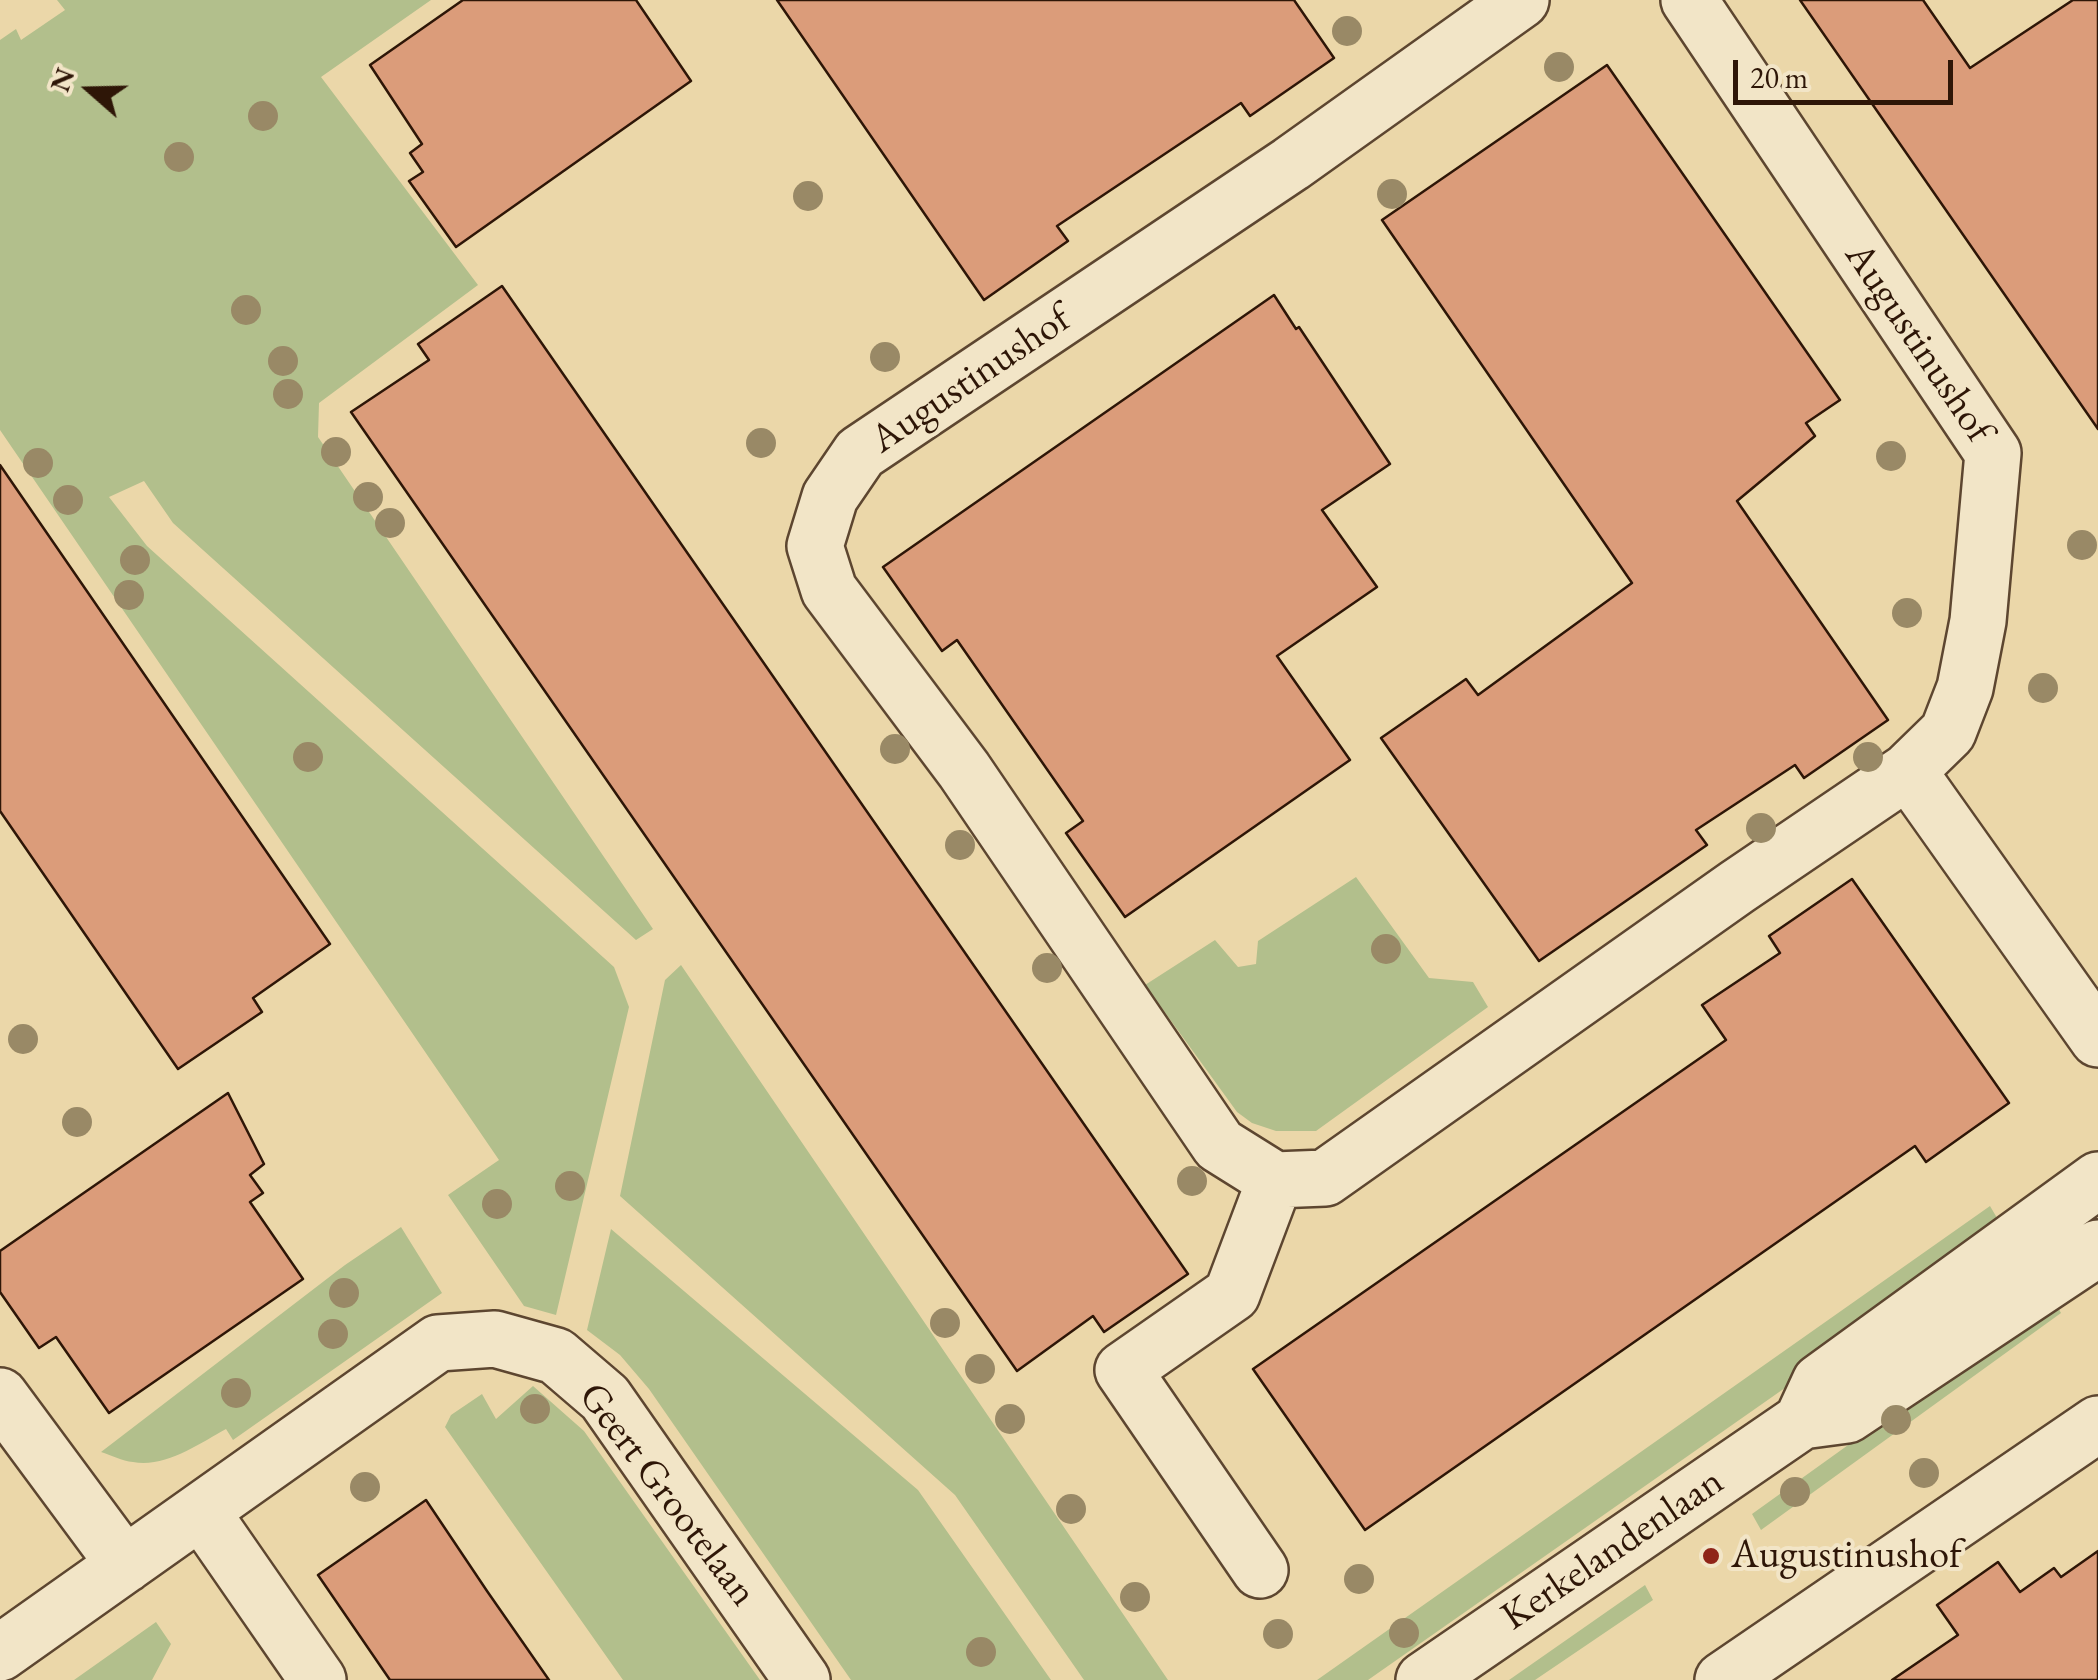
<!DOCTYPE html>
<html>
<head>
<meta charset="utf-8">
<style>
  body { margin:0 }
  #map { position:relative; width:2098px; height:1680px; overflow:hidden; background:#ebd7a9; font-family:"EB Garamond",serif }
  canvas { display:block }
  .north { position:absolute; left:40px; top:40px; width:100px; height:100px; -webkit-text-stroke:8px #f2e5c7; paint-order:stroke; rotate:290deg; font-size:28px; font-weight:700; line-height:40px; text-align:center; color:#2e1607 }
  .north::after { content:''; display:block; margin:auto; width:35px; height:45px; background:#2e1607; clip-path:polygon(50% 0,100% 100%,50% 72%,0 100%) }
  .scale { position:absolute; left:1733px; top:60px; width:220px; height:45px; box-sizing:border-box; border:5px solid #2e1607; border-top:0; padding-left:12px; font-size:30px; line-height:35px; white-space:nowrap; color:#2e1607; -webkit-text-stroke:8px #f2e5c7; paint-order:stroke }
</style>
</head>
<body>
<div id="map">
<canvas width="2098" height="1680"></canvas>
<div class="north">N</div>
<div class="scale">20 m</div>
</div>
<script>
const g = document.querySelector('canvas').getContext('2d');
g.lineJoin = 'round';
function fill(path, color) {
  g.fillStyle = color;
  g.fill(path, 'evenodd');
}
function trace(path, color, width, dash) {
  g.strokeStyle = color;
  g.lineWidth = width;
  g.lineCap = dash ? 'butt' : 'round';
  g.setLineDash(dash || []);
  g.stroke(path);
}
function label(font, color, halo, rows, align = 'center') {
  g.font = font + ' "EB Garamond",serif';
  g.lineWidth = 8;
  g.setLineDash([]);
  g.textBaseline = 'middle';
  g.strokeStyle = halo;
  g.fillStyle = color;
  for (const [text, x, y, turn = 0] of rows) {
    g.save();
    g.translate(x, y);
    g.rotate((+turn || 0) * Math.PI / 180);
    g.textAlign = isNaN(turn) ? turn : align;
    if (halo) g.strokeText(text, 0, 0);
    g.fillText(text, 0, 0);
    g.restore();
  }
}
fill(new Path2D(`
  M57,0H431L321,77L478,285L319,403L318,437L653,929L636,940L173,523L144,481L109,497L147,546L614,967L629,1007L556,1315L524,1306L448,1195L499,1160L0,430V40L16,29L21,40L65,10Z
  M1356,877L1429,978L1473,982L1488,1007L1316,1131H1276L1252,1123L1237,1112L1145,985L1215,940L1238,967L1256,964L1258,941Z
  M681,965L1168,1680H1084L955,1495L620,1196L665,980Z
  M1990,1206L2000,1223L1822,1362L1368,1680H1317Z
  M401,1227L442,1293L233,1440L226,1429C199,1444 165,1468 133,1462C122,1461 111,1455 101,1452L345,1265Z
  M611,1229L918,1490L1051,1680H851L649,1389L620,1355L587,1330Z
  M2053,1298L2061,1313L1761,1530L1752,1514Z
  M533,1386L584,1431L760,1680H623L445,1427L451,1415L482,1394L496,1419Z
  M1645,1585L1653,1600L1535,1680H1509Z
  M156,1622L171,1644L152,1680H74Z`), '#b2bf8c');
const building = new Path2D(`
  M463,0H636L691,81L456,247L409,181L423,172L410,153L422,144L370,65Z
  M777,0H1294L1334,58L1250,116L1241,103L1057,226L1068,241L984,300Z
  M1800,0H1923L1970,68L2073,0H2098V429Z
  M1607,65L1840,400L1806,423L1815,436L1737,501L1888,720L1804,778L1795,765L1696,830L1707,845L1539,961L1381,738L1466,679L1478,695L1632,583L1382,220Z
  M502,286L1188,1274L1104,1332L1093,1316L1017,1371L351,412L429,360L418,344Z
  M1274,295L1296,329L1299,327L1390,464L1322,510L1377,587L1277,656L1350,760L1125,917L1066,833L1083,821L957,640L942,651L883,567Z
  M0,465L330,944L253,998L262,1012L178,1069L0,811Z
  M1852,879L2009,1103L1926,1162L1915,1146L1365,1530L1253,1369L1726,1040L1702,1005L1780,953L1769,936Z
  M228,1093L264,1164L250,1175L263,1193L250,1202L303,1279L109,1413L56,1337L39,1348L0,1292V1251Z
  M426,1500L487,1591L549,1680H390L318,1575Z
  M2098,1551V1680H1892L1958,1635L1937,1605L1998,1562L2020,1592L2054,1568L2061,1577Z`);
fill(building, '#db9c7a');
trace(building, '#2e1607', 2.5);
const minor = new Path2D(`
  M1521,0L1291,164L860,453L830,497L815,546L829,590L964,770L1219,1145L1275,1180L1325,1178L1737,887L1908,771L1948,732L1965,688L1978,621L1993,453L1689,0
  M1908,771L2098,1039
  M0,1396L125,1565
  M1802,1421L1820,1382L2098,1180
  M201,1511L318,1680
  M1260,1570L1123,1370L1232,1294L1275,1180
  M0,1653L438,1343L495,1339L556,1356L605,1398L802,1680
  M1424,1680L1802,1421L1847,1415L2098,1248
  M1723,1680L2098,1424`);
trace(minor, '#5d4630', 60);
trace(minor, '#f2e5c7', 55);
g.fillStyle = '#998966';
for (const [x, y] of [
  [1347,31],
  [1559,67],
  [263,116],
  [179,157],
  [1392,194],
  [808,196],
  [246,310],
  [885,357],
  [283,361],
  [288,394],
  [761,443],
  [336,452],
  [1891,456],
  [38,463],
  [368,497],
  [68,500],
  [390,523],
  [2082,545],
  [135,560],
  [129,595],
  [1907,613],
  [2043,688],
  [895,749],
  [308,757],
  [1868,757],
  [1761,828],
  [960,845],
  [1386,949],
  [1047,968],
  [23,1039],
  [77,1122],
  [1192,1181],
  [570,1186],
  [497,1204],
  [344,1293],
  [945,1323],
  [333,1334],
  [980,1369],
  [236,1393],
  [535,1409],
  [1010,1419],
  [1896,1420],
  [1924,1473],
  [365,1487],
  [1795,1492],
  [1071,1509],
  [1359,1579],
  [1135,1597],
  [1404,1633],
  [1278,1634],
  [981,1652]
]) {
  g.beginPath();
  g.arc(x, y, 15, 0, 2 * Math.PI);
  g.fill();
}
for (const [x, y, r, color] of [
  [1711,1556,10,"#8f2418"]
]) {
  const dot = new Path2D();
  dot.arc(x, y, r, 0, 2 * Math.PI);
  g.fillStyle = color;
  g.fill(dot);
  trace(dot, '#f2e5c7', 4);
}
label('40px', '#2e1607', '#f2e5c7', [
  ["Augustinushof",1918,343,56],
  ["Augustinushof",971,380,-34],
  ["Geert Grootelaan",667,1495,53],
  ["Kerkelandenlaan",1613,1550,-34]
]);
label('40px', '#2e1607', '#f2e5c7', [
  ["Augustinushof",1731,1556]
], 'left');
</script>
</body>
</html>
